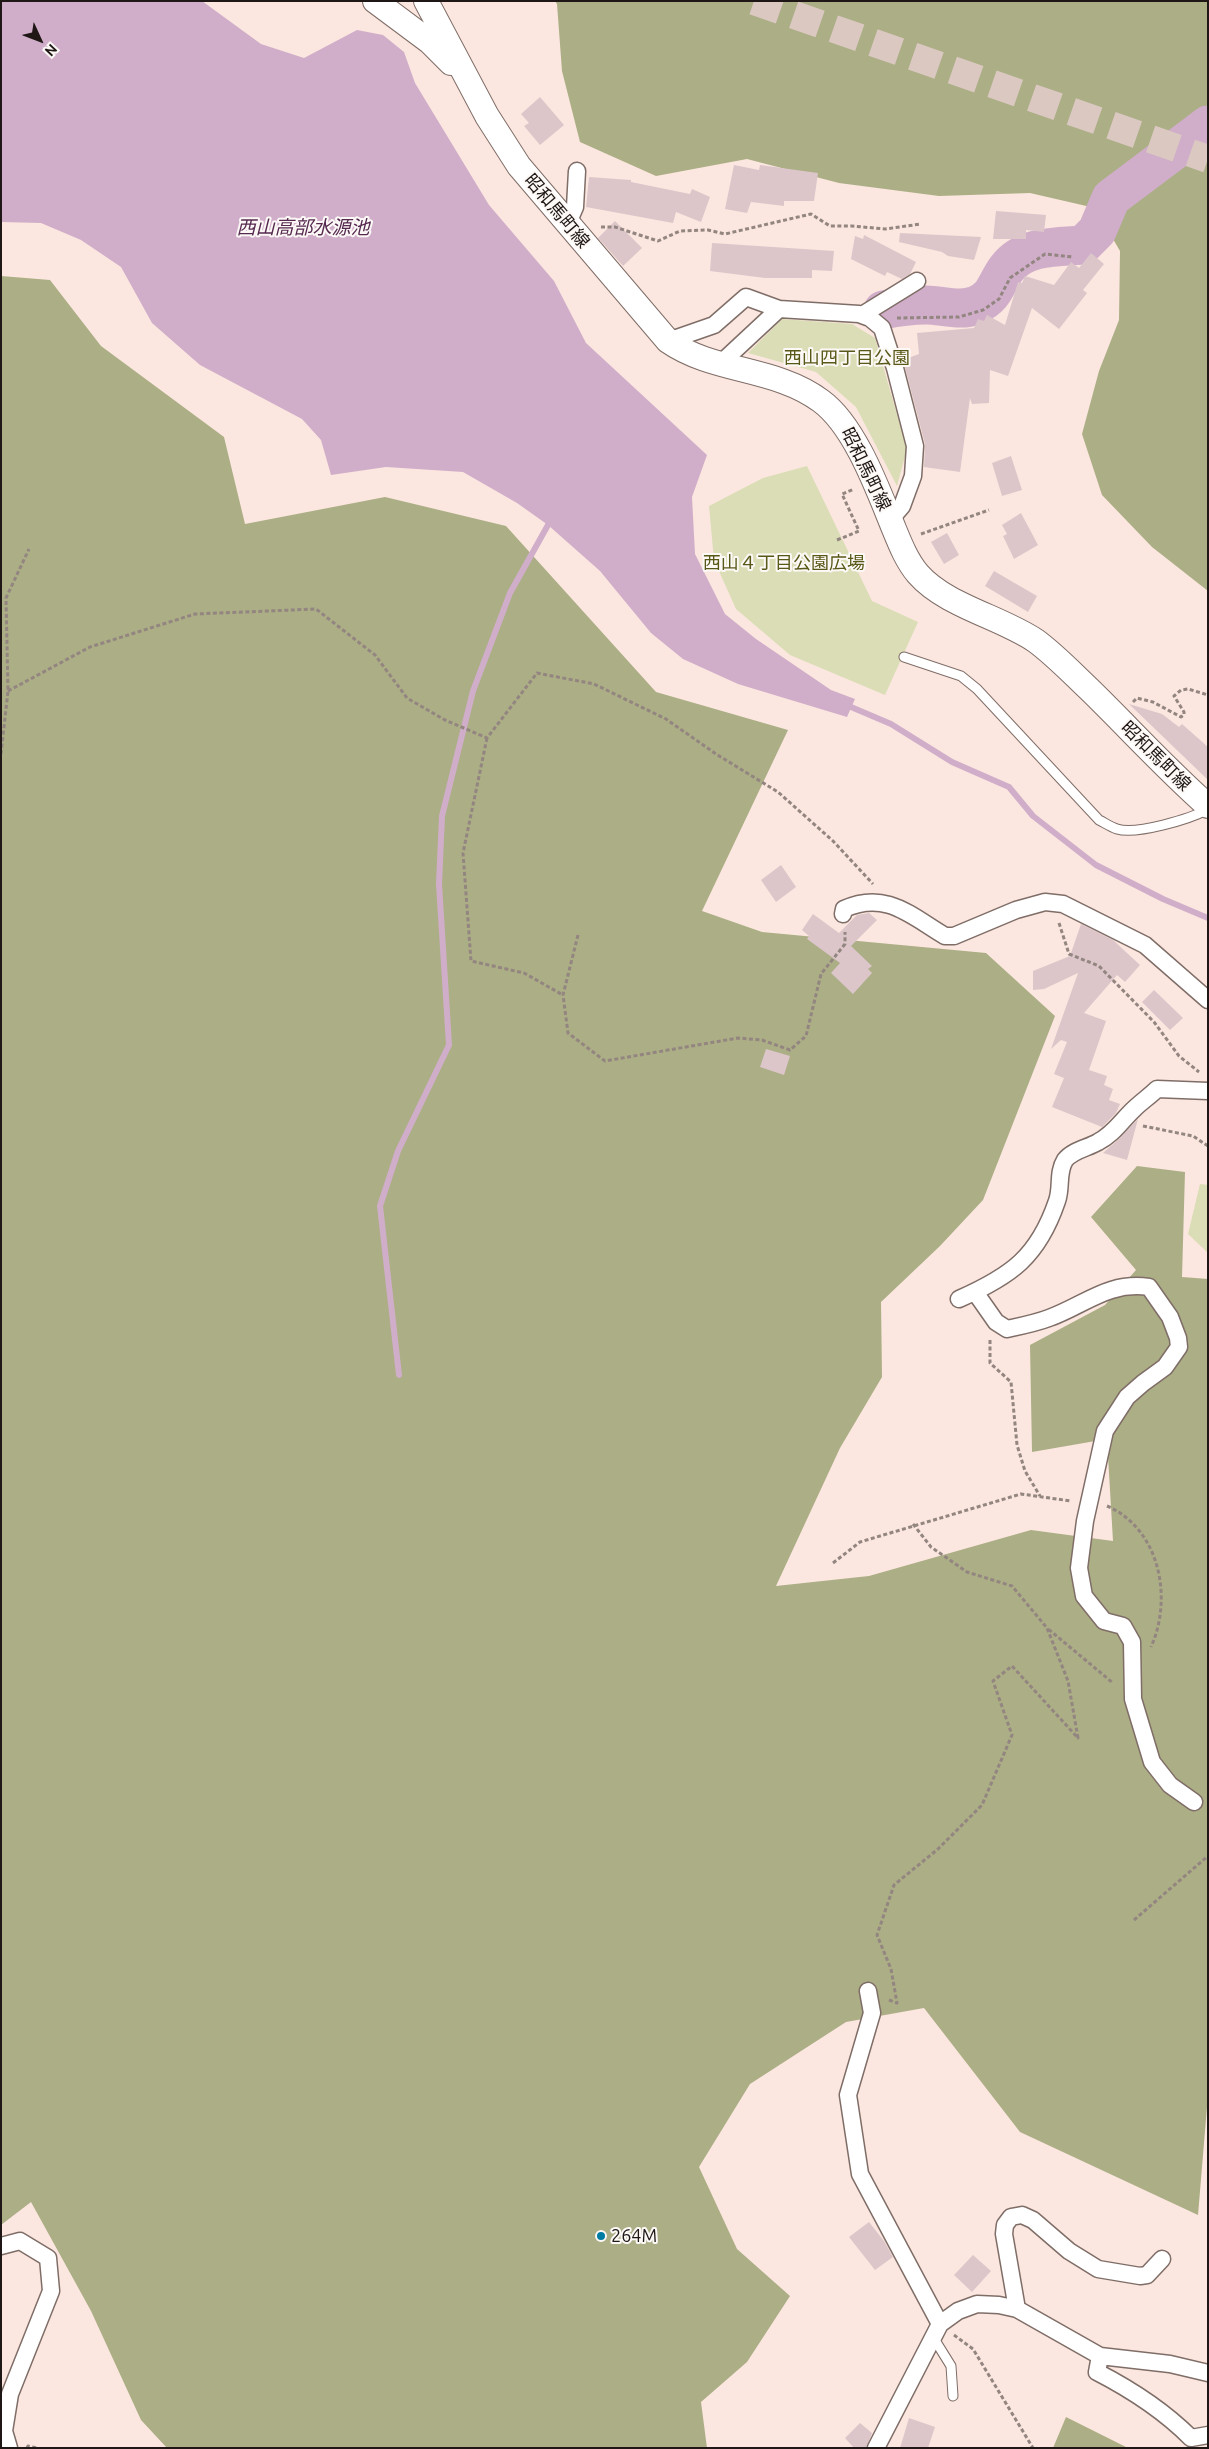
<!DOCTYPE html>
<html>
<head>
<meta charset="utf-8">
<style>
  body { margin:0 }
  #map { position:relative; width:1209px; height:2449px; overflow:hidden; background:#fbe7df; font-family:Ubuntu,sans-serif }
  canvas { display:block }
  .frame { position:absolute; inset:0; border:2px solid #1f1715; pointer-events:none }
  .north { position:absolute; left:15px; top:15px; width:50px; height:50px; -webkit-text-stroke:4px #fcf8f6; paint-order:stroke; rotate:133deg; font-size:14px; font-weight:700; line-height:20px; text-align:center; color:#1f1715 }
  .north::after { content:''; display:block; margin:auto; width:18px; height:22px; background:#1f1715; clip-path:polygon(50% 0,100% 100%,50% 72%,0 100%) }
</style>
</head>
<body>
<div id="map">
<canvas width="1209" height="2449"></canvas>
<div class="frame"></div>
<div class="north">N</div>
</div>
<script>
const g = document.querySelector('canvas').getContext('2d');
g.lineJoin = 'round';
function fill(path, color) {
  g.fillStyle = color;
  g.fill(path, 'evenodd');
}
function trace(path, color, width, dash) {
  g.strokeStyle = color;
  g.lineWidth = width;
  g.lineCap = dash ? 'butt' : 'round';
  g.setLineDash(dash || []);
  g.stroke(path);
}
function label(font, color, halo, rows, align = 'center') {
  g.font = font + ' Ubuntu,"Noto Sans JP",sans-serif';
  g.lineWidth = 4;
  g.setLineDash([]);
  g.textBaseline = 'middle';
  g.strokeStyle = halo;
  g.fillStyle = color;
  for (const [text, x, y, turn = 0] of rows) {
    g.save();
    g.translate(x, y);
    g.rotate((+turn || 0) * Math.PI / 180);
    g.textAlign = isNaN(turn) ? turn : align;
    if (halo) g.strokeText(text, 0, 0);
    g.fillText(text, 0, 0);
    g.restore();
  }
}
fill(new Path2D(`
  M782,319L852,324L875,338L907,449L897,486L856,407L816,372L748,353Z
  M807,466L872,601L918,622L885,695L790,655L736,609L714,560L709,506L763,478Z
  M1200,1184L1208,1185V1253L1188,1234Z`), '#daddb5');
fill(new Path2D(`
  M555,1H1208V591L1152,547L1102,495L1082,434L1099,371L1119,320L1120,251L1095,208L1030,193L939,196L839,183L747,159L656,176L580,142L562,71L557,4Z
  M1,276L50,280L101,346L224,437L245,524L385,497L506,526L656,692L788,730L702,911L762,932L986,953L1055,1016L983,1200L940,1246L881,1302L882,1377L840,1448L776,1586L869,1576L1031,1530L1113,1541L1107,1439L1032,1452L1030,1345L1105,1305L1136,1270L1091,1217L1137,1166L1185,1172L1182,1277L1208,1279V2095L1198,2215L1020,2132L924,2008L846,2022L750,2084L699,2167L737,2249L790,2296L747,2362L701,2402L707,2448H167L141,2420L91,2311L31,2202L1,2225Z
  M1066,2417L1128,2448H1053Z`), '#acae86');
fill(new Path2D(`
  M1,1H202L261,44L304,58L357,30L383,35L404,52L415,83L489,205L554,281L586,343L707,455L692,497L695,554L725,614L756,639L831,690L855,699L847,717L738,684L683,659L651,633L600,571L548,525L517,503L463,472L386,467L331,475L321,440L302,419L200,365L152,323L121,267L81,240L41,223L1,222Z`), '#d0aeca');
trace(new Path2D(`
  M844,704L891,724L952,762L1009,787L1033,816L1096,865L1163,899L1208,918
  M399,1375L380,1206L398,1151L449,1045L439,884L442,816L473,691L510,593L548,525`), '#d0aeca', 6);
trace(new Path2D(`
  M883,310C897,307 912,305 926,305C942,305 961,312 976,305C996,297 996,282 1007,268C1025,245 1058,247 1083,245L1097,231L1111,198L1208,125`), '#d0aeca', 39);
fill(new Path2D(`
  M540,97L564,125L540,145L524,126L529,123L521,114Z
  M734,165L759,170L760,165L818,173L814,201H784V206L751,202L747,213L725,209Z
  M589,177L631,180V182L690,194L692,189L710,197L701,222L676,212L673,223L586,207Z
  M996,211L1046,215L1044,232L1026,230V239H993Z
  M615,221L642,248L623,266L598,238Z
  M900,233L981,237L974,260L948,256L942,252L899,242Z
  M864,235L916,262L910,274L902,279L887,272L885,276L851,259L855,236L863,239Z
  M712,243L834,251L832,271L812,270V278H765L710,271Z
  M1091,253L1104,264L1083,290L1087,293L1059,329L1032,308L1008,376L990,370L989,403L972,404L970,398L960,472L924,467L925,444L903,360L919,354L917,333L974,328L978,319L984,321L987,315L1005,325L1018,282L1022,283L1025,276L1054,285L1071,262L1079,268Z
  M1011,456L1022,490L1002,496L992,463Z
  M1021,513L1038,545L1014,559L1003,536L1007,534L1002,525Z
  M947,533L959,555L944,564L931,542Z
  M994,571L1037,596L1028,612L985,586Z
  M1129,704L1162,714L1179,727L1182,724L1208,747V780Z
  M781,865L796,887L776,902L761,880Z
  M869,913L877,920L851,946L872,966L868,969L872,973L853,994L831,973L840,963L807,939L809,936L802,930L813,914L839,933L857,915Z
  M1081,924L1113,940L1140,965L1125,982L1117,975L1084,1013L1106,1021L1089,1070L1107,1076L1104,1085L1113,1089L1109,1100L1120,1104L1116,1113L1102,1127L1052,1107L1064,1078L1054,1074L1067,1042L1061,1040L1051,1049L1078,973L1044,989L1033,990V971L1070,956Z
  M1154,990L1183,1018L1170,1030L1142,1002Z
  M766,1049L790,1056L784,1075L760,1067Z
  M1138,1119L1127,1160L1103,1153L1120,1138Z
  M869,2222L884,2241L893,2257L875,2270L849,2237Z
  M973,2255L991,2271L972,2292L954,2275Z
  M909,2418L935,2427L928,2448H900Z
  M860,2423L872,2433L866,2448H854L845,2438Z`), '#dcc6ca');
trace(new Path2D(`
  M754,1L1208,159`), '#dac8c1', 28, [28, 14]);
const lane = new Path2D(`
  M904,657L961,676L977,689L1099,820C1105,823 1111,827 1117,829C1136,835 1191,819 1208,809
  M933,2337L951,2366L953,2396`);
const street = new Path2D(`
  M568,223L575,207L577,171
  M862,315L917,281
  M668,341L714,325L746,297L779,309
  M721,363L779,309L859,314L870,318L882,328L895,368L915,446L913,476L902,506L890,520
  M843,914L844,909C886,890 911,916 945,936H954L1016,910L1045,902L1063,904L1145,945L1208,1000
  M975,1292L996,1322L1007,1329C1021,1326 1036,1323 1049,1318C1085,1305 1108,1281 1149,1287L1170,1317L1178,1338L1179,1347L1165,1367L1143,1383L1127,1397L1105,1431L1085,1521L1079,1568L1084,1596L1104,1621L1123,1626L1132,1642L1133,1699L1152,1762L1170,1785L1194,1802
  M959,1299C1011,1276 1038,1257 1057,1201C1062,1187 1057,1173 1065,1160C1073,1150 1088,1148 1098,1142C1114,1134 1122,1120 1134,1109C1141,1102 1150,1096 1157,1089L1208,1091
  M868,1991L872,2013L848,2095L860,2174L940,2324
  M1,2246L20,2241L48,2258L51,2291L10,2394L4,2431L9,2448
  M1017,2309L1004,2234L1005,2225L1011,2217L1022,2215L1033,2220L1069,2251L1098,2269L1140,2276L1147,2275L1162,2259
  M1100,2356L1097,2372C1132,2390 1163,2410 1191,2438L1208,2435
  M876,2448L940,2324L958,2311L977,2304L999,2305L1017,2309L1100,2356L1170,2364L1208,2373`);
const secondary = new Path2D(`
  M375,1L430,42L451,63
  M426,1L487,116L519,166L668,341C714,373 776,367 821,401C854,425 877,487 892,524C899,541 906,560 918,574C946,606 1001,617 1036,641C1055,655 1072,673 1089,689C1129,728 1166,769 1208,806`);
trace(lane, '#7f6d67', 11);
trace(street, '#7f6d67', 19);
trace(secondary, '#7f6d67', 26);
trace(new Path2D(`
  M601,227H615L658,241L680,231L708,230L725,234L811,214L830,226H852L885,229L921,224
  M897,318L959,317L983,310L999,299L1010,278L1045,254L1073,257
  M921,534L989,510
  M837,540L859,531L842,494L854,489
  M8,691L90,647L195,614L316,609L375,655L407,698L445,720L487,738L537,673L594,684L666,719L716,754L778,792L833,841L873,884
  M1133,702L1137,698L1153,702L1181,717L1184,715V712L1174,696L1181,690L1188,689L1208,695
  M487,738L463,853L471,961L524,973L563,995
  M1,754L8,691L6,598L29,549
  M1059,923L1069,954L1099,966L1154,1022L1179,1056L1199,1072
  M578,935L563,995L568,1033L605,1061L738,1038L762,1040L790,1050L806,1036L821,974L845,944V932
  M1143,1126L1193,1136L1208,1146
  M990,1340V1363L1011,1382L1017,1445L1025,1471L1040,1496
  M1107,1506C1160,1529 1173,1598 1151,1647
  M913,1524L931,1547L967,1572L1012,1586L1047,1628
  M833,1563L860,1542L1021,1494L1071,1501
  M1134,1920L1208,1856
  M889,2000L897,2003L891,1969L877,1935L894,1885L938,1849L982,1805L1012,1735L993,1681L1012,1666L1078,1738L1068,1681L1047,1628L1113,1683
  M954,2335L973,2349L1033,2448
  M27,2448L28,2446L37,2448`), '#938580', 3, [4, 2.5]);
trace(lane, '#fff', 9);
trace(street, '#fff', 16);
trace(secondary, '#fff', 24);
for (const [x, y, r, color] of [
  [601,2236,5,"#007ca2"]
]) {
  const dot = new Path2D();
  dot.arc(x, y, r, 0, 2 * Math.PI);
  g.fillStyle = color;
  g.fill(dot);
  trace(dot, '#fcf8f6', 2);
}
label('18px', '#1f1715', '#fcf8f6', [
  ["昭和馬町線",557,211,50],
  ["昭和馬町線",866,469,64],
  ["昭和馬町線",1156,756,45]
]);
label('18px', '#585918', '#fcf8f6', [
  ["西山四丁目公園",847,358],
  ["西山４丁目公園広場",784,563]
]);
label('18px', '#1f1715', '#fcf8f6', [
  ["264M",611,2236]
], 'left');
label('italic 19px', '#562a50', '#fcf8f6', [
  ["西山高部水源池",303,228]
]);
</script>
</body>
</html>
